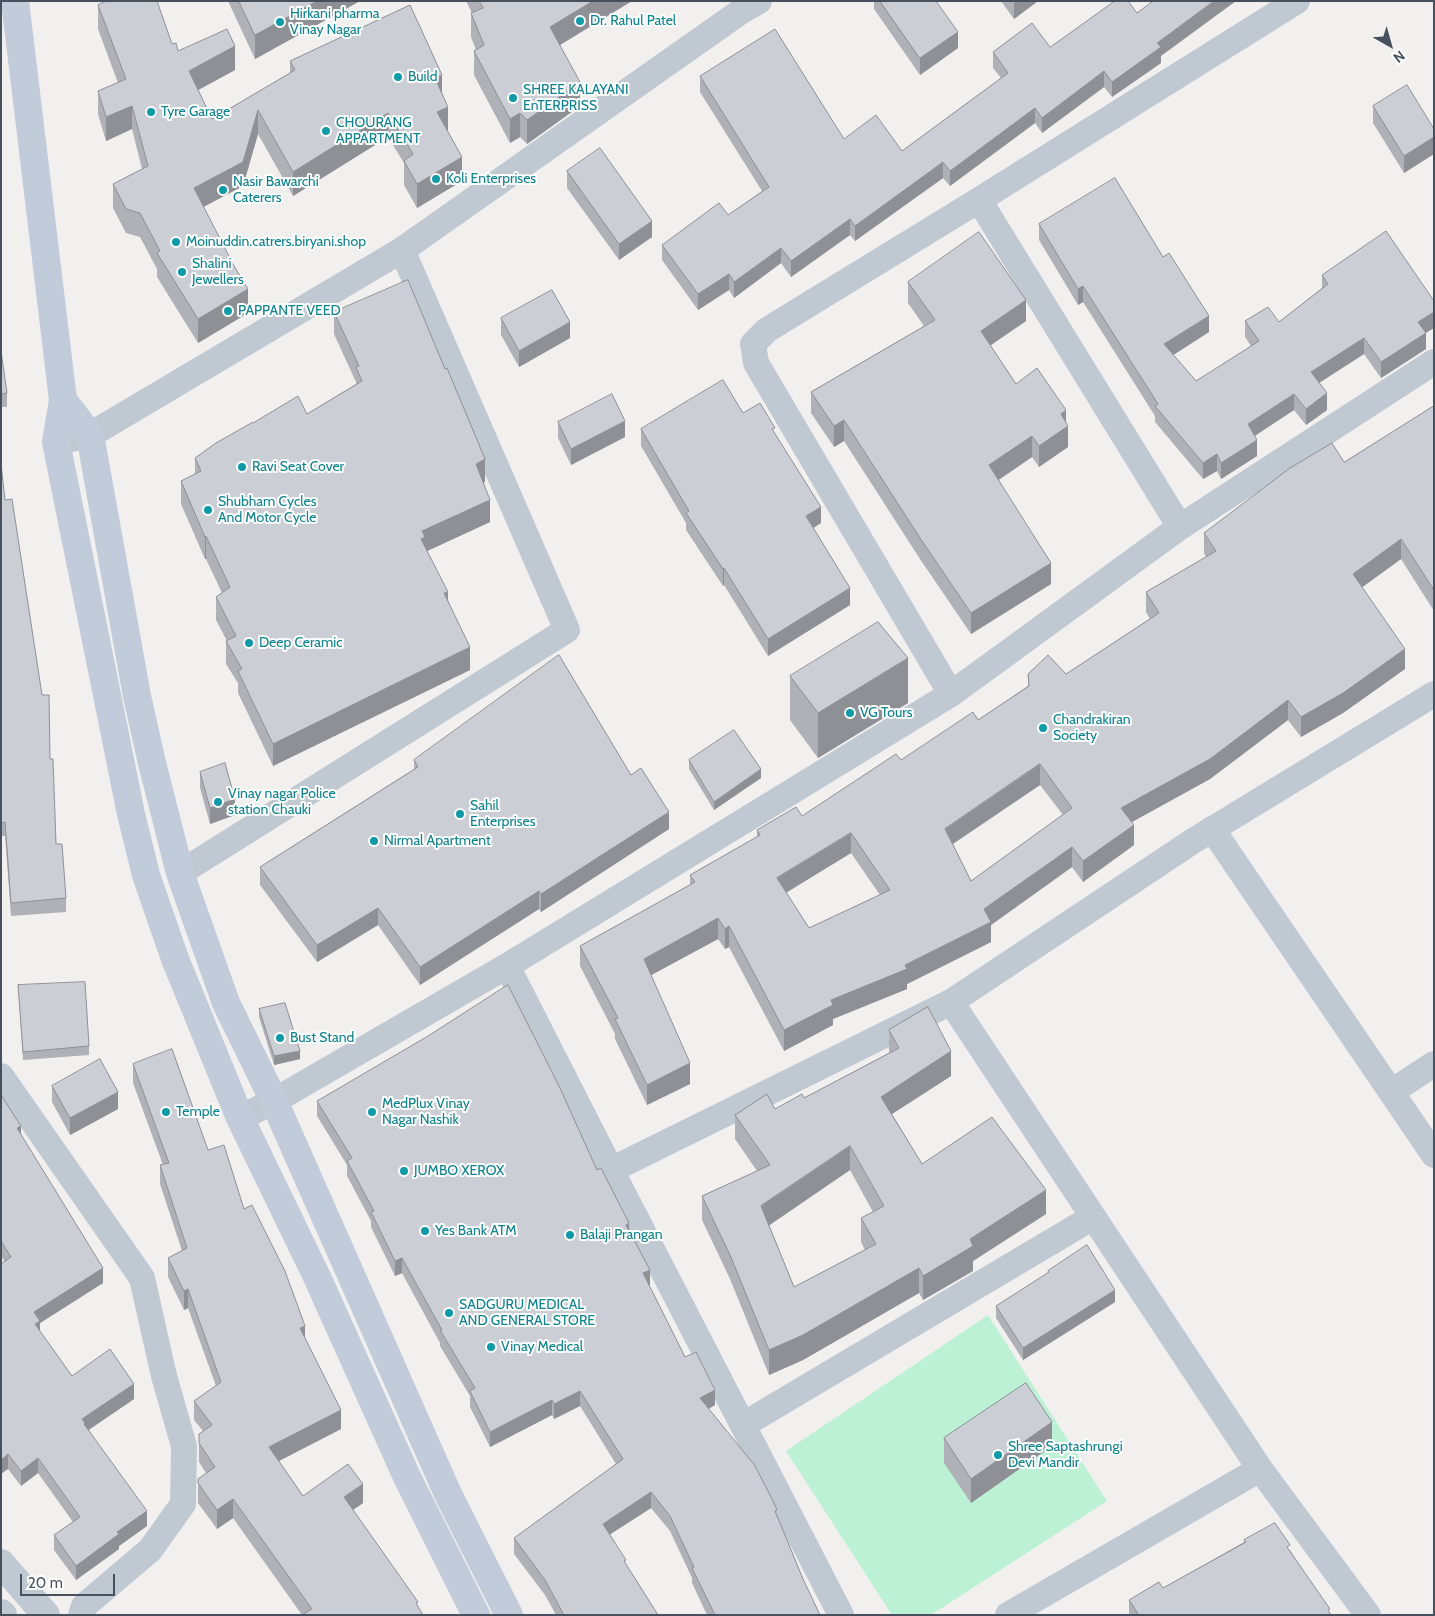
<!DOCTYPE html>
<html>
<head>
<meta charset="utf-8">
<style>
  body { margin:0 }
  #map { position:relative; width:1435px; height:1616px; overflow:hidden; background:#f2f0ef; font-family:Cabin,sans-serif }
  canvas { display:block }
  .frame { position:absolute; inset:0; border:2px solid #47515e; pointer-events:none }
  .north { position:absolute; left:1365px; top:20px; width:50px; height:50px; -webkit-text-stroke:4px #fff; paint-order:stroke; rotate:142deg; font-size:14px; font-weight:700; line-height:20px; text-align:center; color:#47515e }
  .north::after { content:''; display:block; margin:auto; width:18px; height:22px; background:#47515e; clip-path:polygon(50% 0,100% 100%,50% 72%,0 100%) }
  .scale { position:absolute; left:20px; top:1574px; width:95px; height:22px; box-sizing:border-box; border:2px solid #47515e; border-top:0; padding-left:6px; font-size:15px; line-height:18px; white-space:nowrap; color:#47515e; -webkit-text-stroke:4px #fff; paint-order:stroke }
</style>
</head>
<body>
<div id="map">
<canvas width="1435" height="1616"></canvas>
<div class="frame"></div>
<div class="north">N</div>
<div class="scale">20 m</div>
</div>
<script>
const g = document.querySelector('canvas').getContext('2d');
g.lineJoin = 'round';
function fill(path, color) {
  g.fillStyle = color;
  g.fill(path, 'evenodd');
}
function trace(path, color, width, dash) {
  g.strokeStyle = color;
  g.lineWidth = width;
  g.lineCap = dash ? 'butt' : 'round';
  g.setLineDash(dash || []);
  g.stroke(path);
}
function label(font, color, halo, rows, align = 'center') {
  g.font = font + ' Cabin,sans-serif';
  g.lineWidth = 4;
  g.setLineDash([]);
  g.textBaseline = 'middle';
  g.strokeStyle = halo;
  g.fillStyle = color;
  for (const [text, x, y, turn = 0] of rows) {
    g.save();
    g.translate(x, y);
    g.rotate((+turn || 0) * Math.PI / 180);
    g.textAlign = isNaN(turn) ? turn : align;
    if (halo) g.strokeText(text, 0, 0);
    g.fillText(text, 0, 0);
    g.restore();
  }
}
fill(new Path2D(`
  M988,1315L1107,1501L931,1615H892L786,1451Z`), '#bdf1d5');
trace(new Path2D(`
  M979,200L1180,527
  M402,250L740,12L759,1
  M56,442L90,435L402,250L567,630L180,873
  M951,694L756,363L753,344L767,330L979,200L1297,1
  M1212,829L1434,1155
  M507,966L611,1170L841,1615
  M951,1002L1260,1469L1368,1615
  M1,1076L142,1278L164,1376L184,1446L183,1504L150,1550L84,1606L81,1615
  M1391,1092L1434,1064
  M240,1118L274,1101L507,966L951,694L1180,527L1434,362
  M611,1170L951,1002L1193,841L1434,694
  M743,1425L1093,1217
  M1008,1615L1260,1469`), '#c0c9d2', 26);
trace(new Path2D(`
  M1,1563L46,1615
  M1,1613L3,1615`), '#c0c9d2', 28);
trace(new Path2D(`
  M15,1L63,400L56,442L131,814L146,875L175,959L240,1118L317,1277L407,1477L476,1615
  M63,400L90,435L137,696L152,763L180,873L226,1003L274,1101L448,1494L509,1615`), '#c2cbd9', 28);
fill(new Path2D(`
  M228,1H360L255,59Z
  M466,1H632L560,45L580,106L527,144L520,137L510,143L474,75V51L476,50L471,37V13H472Z
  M874,1H936L958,48L920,75L874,9Z
  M1001,1H1038L1014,19Z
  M98,5L172,44L178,51L235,70L198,90L212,119L290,73V61L442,94L447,131L462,181L417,208L404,185V163L388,137L293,196L258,134L243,186L203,207L248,313L198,343L157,277V269L140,237L126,233L113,208V184L142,169L132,129L106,141L98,114V91L118,83L98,29Z
  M1050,47L1161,56V63L1112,97L1104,87L1042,133L1035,123L950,186L943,178L855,241L850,235L791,277L781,263L734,298L729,290L698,310L662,260V245L728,215L762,191L700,92V76L844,139L902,151L1001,78L993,68V52Z
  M1373,106L1434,129V154L1404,173L1373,123Z
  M567,171L652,237L619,260L567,188Z
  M1039,224L1209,332L1173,355L1196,381L1251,346L1245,337V321L1279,322L1322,288V275L1426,333V349L1381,378L1364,354L1319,383L1327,410L1306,425L1294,410L1255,436L1257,456L1221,479L1217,471L1203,479L1155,422V416L1083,302L1078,305L1039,240Z
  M908,282L1026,321L990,345L1016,384L1066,422L1068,447L1039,467L1032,457L999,480L1051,584L971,634L920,559L844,441L834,447L811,413V392L924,326L908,303Z
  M334,312L485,482L483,483L490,522L427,551L448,600L470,670L273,766L238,693V683L226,664V641H227L216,620V597L222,593L206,559H205L181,504V481L195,474V458L253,423L307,414L356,384V382L334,334Z
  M501,318L570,338L519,367L501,335Z
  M1,351L7,393V407H1Z
  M1434,406V611L1401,559L1362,587L1405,669L1343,713L1301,737L1288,720L1210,779L1132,822L1134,845L1083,882L1072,867L991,925V942L907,984V989L833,1019V1025L784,1051L729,947L725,949L718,939L651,975L690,1084L647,1105L615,1039V1034L580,966V946L690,885V875L757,837V830L802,816L901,760L978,720L1028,686V674H1066L1150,619L1146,612V592L1206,557L1204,553V533L1344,462ZM1040,785L1063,815L971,881L953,844ZM851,853L880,895L809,928L786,893Z
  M743,413L775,434L821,523L813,528L850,605L768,656L724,585L723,586L686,530V523L641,446V429Z
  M558,422L625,437L571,465L558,438Z
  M1,464L5,500L50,759L56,844L66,898V912L11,916L5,836H1Z
  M790,676L908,703L818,758L790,720Z
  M414,760L631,775L669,829L541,912L539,909L420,985L378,925L317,962L260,885V867L414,769Z
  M689,760L761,778L714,810L689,769Z
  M200,772L235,815L210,824L200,788Z
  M18,985L89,1046V1055L23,1060Z
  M259,1009L300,1059L274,1065L259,1017Z
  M889,1030L951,1076L892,1114L922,1164L1046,1214L973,1261V1271L923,1300L919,1293L803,1360L769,1375L730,1279L702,1220V1196L757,1171L735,1139V1115L775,1109L804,1098L889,1053ZM850,1170L873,1212L861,1218V1242L865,1250L794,1287L769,1225Z
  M133,1064L208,1150L244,1209L305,1338L341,1429L279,1461L303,1496L363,1503L353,1510L418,1602L302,1615L233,1518L217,1529L198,1503V1479L206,1473L199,1462V1434L203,1431L194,1420V1401L216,1386L188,1308L184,1310L168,1277V1258L182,1251L160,1184V1165H163L133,1083Z
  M52,1086L118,1109L70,1135L52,1102Z
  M1,1095L21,1135L103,1283L40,1323V1332L72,1376L134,1399L89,1430L147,1526L119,1546V1549L76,1580L54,1550V1535L73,1522L38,1473L21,1486L8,1469L5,1262L1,1256Z
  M317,1101L597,1170L629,1231L650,1285H649L685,1357L715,1405L709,1409L777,1515L803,1579L820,1615H707L692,1583V1578L670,1531L651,1508L610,1534L626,1564L658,1615H556L545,1595L514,1554V1538L616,1464L580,1406L554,1419L552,1415L490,1447L470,1407V1396L440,1346V1343L402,1273L395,1276L371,1227V1221L347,1176V1165L317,1116Z
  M1048,1271L1115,1302L1023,1360L996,1318V1306L1048,1273Z
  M944,1438L1052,1446L971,1503L944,1463Z
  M1244,1540L1290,1550L1331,1615H1129V1600L1163,1588L1244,1542Z`), '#afb1b7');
fill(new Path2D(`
  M317,1H360L255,59V35Z
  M593,1H632L550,51V27Z
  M1017,1H1038L1014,19V3Z
  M1214,1H1236L1161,56V63L1112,97V82L1157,43Z
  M958,32V48L920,75V58Z
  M235,46V70L189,95V71Z
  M1104,71V87L1042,133V118Z
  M442,75V99L435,78Z
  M580,82V106L527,144V120Z
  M132,106V129L106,141V117Z
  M448,107V131L437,136V112Z
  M1035,108V123L950,186V171Z
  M258,110V134L243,186L194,212V188Z
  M388,113V137L293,196V172Z
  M520,113V137L510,143V119Z
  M1434,137V154L1404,173V156Z
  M462,157V181L417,208V184Z
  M943,162V178L855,241V226Z
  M850,219V235L791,277V261Z
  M652,221V237L619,260V244Z
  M781,248V263L734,298V282Z
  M729,274V290L698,310V294Z
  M1083,286V302L1078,305V289Z
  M248,289V313L198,343V319Z
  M1026,300V321L981,352V331Z
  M1434,312V328L1426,333V349L1381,378V362L1418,322Z
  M1209,316V332L1164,361V344Z
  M570,322V338L519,367V351Z
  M1364,338V354L1311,388V372Z
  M1327,393V410L1306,425V409Z
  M1294,394V410L1248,440V424Z
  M1066,410V428L1068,426V447L1039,467V446L1061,414Z
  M844,420V441L834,447V426Z
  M625,421V437L571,465V449Z
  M1032,436V457L989,486V465Z
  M1257,440V456L1221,479V463Z
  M1217,454V471L1203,479V463Z
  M485,459V482L476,487V464Z
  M490,500V522L425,552L421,561L422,531Z
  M821,507V523L806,533V516Z
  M206,536V559H205V537Z
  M1401,539V559L1353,594V574Z
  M1051,563V584L971,634V613Z
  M724,568V585L723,586V569Z
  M850,588V605L768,656V639Z
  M448,592V614L444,593Z
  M470,647V670L273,766V744Z
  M1405,649V669L1343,713L1301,737V717Z
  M908,658V703L818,758V713Z
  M1288,700V720L1210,779L1121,828V808Z
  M1040,764V785L945,849V829Z
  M761,769V778L714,810V802Z
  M235,799V815L210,824V808Z
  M669,812V829L541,912V894Z
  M1134,825V845L1083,882V861Z
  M851,833V853L777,898V878Z
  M1072,847V867L991,925V942L907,984V989L833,1019V1025L784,1051V1030L831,1000L905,965Z
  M539,891V909L420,985V967Z
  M378,908V925L317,962V945Z
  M718,918V939L644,979V959Z
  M729,926V947L725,949V929Z
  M300,1051V1059L274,1065V1056Z
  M951,1051V1076L881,1121V1097Z
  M690,1063V1084L647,1105V1085Z
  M118,1092V1109L70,1135V1118Z
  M21,1126V1141L17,1128Z
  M850,1146V1170L761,1231V1206Z
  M1046,1190V1214L973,1261V1271L923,1300V1276L970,1239Z
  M629,1223V1238L626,1225Z
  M402,1258V1273L395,1276V1261Z
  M103,1268V1283L40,1323V1336L35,1339L34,1312Z
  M919,1268V1293L803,1360L769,1375V1350Z
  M650,1270V1285L643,1288V1273Z
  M188,1289V1308L184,1310V1291Z
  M1115,1290V1302L1023,1360V1348Z
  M305,1326V1345L300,1328Z
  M134,1384V1399L85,1432L82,1419Z
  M715,1390V1405L700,1413V1398Z
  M580,1391V1406L554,1419V1404Z
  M552,1400V1415L490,1447V1432Z
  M341,1410V1429L269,1466V1447Z
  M1052,1422V1446L971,1503V1479Z
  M8,1454V1469L1,1474V1460Z
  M38,1458V1473L21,1486V1471Z
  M363,1484V1503L344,1516V1497Z
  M651,1492V1508L603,1539V1524Z
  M233,1499V1518L217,1529V1510Z
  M147,1511V1526L119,1546V1549L76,1580V1566L117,1532Z`), '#8e9095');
const building = new Path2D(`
  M107,1H157L172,44L176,43L178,51L227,29L235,46L189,71L212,119L295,70L290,61L410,5L442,75L435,78L448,107L437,112L462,157L417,184L404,161L413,154L388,113L293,172L258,110L243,162L194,188L234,266L248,289L198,319L157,253L160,251L140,213L126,209L113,184L148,166L132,106L106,117L98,91L126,79L98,5Z
  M239,1H317L255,35Z
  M479,1H593L550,27L580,82L527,120L520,113L510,119L474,51L484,45L471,13L483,8Z
  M880,1H936L958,32L920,58Z
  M1115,1H1128L1137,13L1153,1H1214L1157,43L1161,47L1112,82L1104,71L1042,118L1035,108L950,171L943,162L855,226L850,219L791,261L781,248L734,282L729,274L698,294L662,245L719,203L728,215L769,187L700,76L775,29L844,139L876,115L902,151L1008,73L993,52L1032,23L1050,47Z
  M1407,85L1434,129V137L1404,156L1373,106Z
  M600,148L652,221L619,244L567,171Z
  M1115,178L1163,257L1169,253L1209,316L1164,344L1196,381L1259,341L1245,321L1268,307L1279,322L1328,284L1322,275L1386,231L1434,301V312L1418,322L1426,333L1381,362L1364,338L1311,372L1327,393L1306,409L1294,394L1248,424L1257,440L1221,463L1217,454L1203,463L1155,406L1158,404L1083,286L1078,289L1039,224Z
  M979,232L1026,300L981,331L1016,384L1037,368L1066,410L1061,414L1068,426L1039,446L1032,436L989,465L1051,563L971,613L920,538L844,420L834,426L811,392L935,320L908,282Z
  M408,280L445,369L447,368L485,459L476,464L490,500L422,531L425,537L421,539L448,592L444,593L470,647L273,744L238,671L242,669L226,641L236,636L216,597L230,587L206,536L205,537L181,481L201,471L195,458L216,443L253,422V423L298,396L307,414L362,381L356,367L359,366L334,312Z
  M552,290L570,322L519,351L501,318Z
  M1,351L7,393L1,394Z
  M723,380L743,413L760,403L775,428L772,429L821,507L806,516L850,588L768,639L724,568L723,569L686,513L689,511L641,429Z
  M612,394L625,421L571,449L558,422Z
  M1434,406V590L1401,539L1353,574L1405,649L1343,693L1301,717L1288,700L1210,759L1121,808L1134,825L1083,861L1072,847L984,909L991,922L905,965L907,969L831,1000L833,1005L784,1030L729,926L725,929L718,918L644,959L690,1063L647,1085L615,1019L618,1018L580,946L695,882L690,875L760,835L757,830L796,807L802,816L896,754L901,760L973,712L978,720L1029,686L1028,674L1048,655L1066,674L1159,613L1146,592L1216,551L1204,533L1290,468L1332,443L1344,462ZM1040,764L1072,808L971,881L945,829ZM851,833L890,890L809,928L777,878Z
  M1,464L5,500L12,499L42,695H49L50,759H53L56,844H62L66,898L11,903L5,822L1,823Z
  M878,622L908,658L818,713L790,676Z
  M559,655L631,775L641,768L669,812L541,894L539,891L420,967L378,908L317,945L260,867L418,767L414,760Z
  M734,730L761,769L714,802L689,760Z
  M225,763L235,799L210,808L200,772Z
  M85,982L89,1046L23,1052L18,985Z
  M508,985L559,1086L597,1170L601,1168L629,1223L626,1225L650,1270L643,1273L685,1357L696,1352L715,1390L700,1398L752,1462H753L772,1499L777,1510L775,1511L803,1579L820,1615H715L692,1568L694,1567L670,1516L651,1492L603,1524L626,1560L624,1561L658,1615H564L545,1580L514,1538L623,1459L580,1391L554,1404L552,1400L490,1432L470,1391L475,1388L440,1330H442L402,1258L395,1261L371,1212L374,1211L347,1161L352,1158L317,1101L428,1036Z
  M285,1003L300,1051L274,1056L259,1009Z
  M928,1007L951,1051L881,1097L922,1164L992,1117L1046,1190L970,1239L973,1246L923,1276L919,1268L803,1335L769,1350L730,1255L702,1196L770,1165L735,1115L767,1094L775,1109L802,1094L804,1098L899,1048L889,1030ZM850,1146L884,1206L861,1218L876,1244L794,1287L761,1206Z
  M172,1049L208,1150L224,1145L244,1209L252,1205L285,1271L305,1326L300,1328L341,1410L269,1447L303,1496L348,1464L363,1484L344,1497L418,1602L416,1603L423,1615H302L312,1609L233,1499L217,1510L198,1483V1479L215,1467L199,1443V1434L212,1425L194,1401L221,1382L188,1289L184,1291L168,1258L187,1248L160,1165L169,1163L133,1064Z
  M100,1059L118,1092L70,1118L52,1086Z
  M1,1095L21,1126L17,1128L103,1268L34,1312L40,1321L35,1324L72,1376L110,1349L134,1384L82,1419L85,1423L84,1424L147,1511L117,1532L119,1534L76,1566L54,1535L80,1517L38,1458L21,1471L8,1454L1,1460V1264L11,1257L1,1241Z
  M1087,1245L1115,1290L1023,1348L996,1306L1049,1272L1048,1271Z
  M1026,1383L1052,1422L971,1479L944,1438Z
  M1275,1523L1290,1545L1287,1547L1330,1609L1328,1610L1331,1615H1139L1129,1600L1159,1582L1163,1588L1246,1542L1244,1540Z`);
fill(building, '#cbced5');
trace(building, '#8e9095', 1);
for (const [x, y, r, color] of [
  [580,21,5,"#0f9aa8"],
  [280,22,5,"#0f9aa8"],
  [398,77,5,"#0f9aa8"],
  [513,98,5,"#0f9aa8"],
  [151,112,5,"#0f9aa8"],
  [326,131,5,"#0f9aa8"],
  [436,179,5,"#0f9aa8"],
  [223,190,5,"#0f9aa8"],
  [176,242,5,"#0f9aa8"],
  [182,272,5,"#0f9aa8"],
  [228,311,5,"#0f9aa8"],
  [242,467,5,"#0f9aa8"],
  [208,510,5,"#0f9aa8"],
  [249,643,5,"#0f9aa8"],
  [850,713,5,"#0f9aa8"],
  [1043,728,5,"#0f9aa8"],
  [218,802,5,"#0f9aa8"],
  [460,814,5,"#0f9aa8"],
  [374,841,5,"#0f9aa8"],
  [280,1038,5,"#0f9aa8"],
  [166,1112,5,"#0f9aa8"],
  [372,1112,5,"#0f9aa8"],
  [404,1171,5,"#0f9aa8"],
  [425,1231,5,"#0f9aa8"],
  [570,1235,5,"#0f9aa8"],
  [449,1313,5,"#0f9aa8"],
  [491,1347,5,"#0f9aa8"],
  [998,1455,5,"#0f9aa8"]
]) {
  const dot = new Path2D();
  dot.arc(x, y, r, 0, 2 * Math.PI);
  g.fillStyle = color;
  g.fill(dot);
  trace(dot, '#fff', 2);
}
label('14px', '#0d838f', '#fff', [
  ["Hirkani pharma",290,14],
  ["Vinay Nagar",290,30],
  ["Dr. Rahul Patel",590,21],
  ["Build",408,77],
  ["SHREE KALAYANI",523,90],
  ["EnTERPRISS",523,106],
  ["Tyre Garage",161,112],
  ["CHOURANG",336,123],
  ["APPARTMENT",336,139],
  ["Koli Enterprises",446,179],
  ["Nasir Bawarchi",233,182],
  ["Caterers",233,198],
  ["Moinuddin.catrers.biryani.shop",186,242],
  ["Shalini",192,264],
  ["Jewellers",192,280],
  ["PAPPANTE VEED",238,311],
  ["Ravi Seat Cover",252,467],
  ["Shubham Cycles",218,502],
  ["And Motor Cycle",218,518],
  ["Deep Ceramic",259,643],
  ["VG Tours",860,713],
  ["Chandrakiran",1053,720],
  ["Society",1053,736],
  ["Vinay nagar Police",228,794],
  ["station Chauki",228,810],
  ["Sahil",470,806],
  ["Enterprises",470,822],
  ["Nirmal Apartment",384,841],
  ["Bust Stand",290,1038],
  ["MedPlux Vinay",382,1104],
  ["Nagar Nashik",382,1120],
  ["Temple",176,1112],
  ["JUMBO XEROX",414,1171],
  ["Yes Bank ATM",435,1231],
  ["Balaji Prangan",580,1235],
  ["SADGURU MEDICAL",459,1305],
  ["AND GENERAL STORE",459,1321],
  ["Vinay Medical",501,1347],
  ["Shree Saptashrungi",1008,1447],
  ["Devi Mandir",1008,1463]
], 'left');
</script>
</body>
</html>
